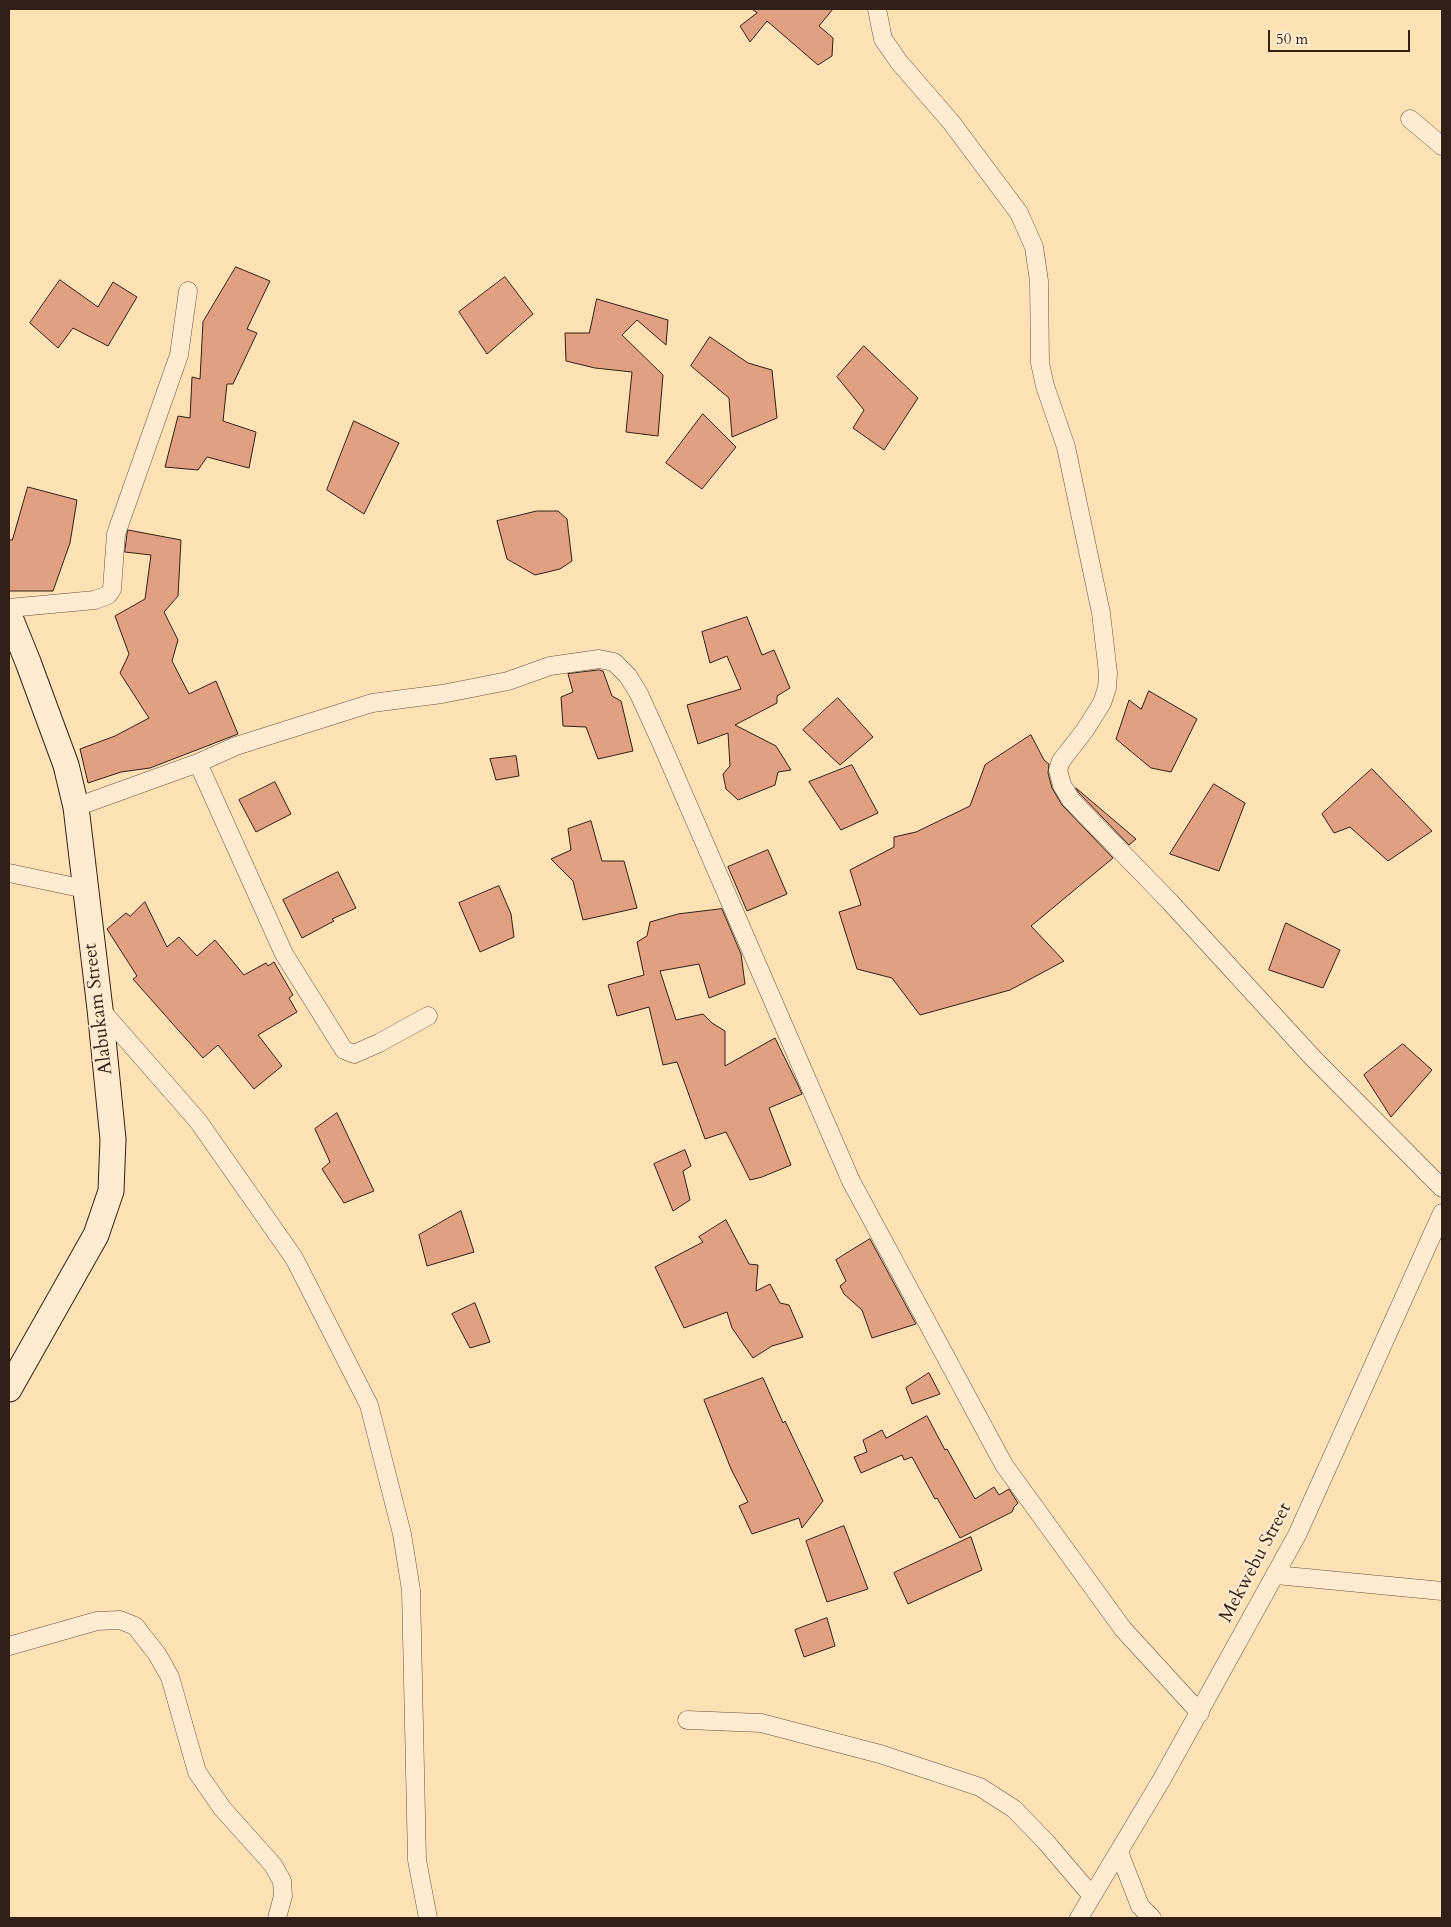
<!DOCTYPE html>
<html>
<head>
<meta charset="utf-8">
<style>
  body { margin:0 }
  #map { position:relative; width:1451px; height:1927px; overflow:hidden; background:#ffe1b6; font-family:Cardo,serif }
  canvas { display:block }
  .frame { position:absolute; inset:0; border:10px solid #302017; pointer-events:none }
  .scale { position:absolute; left:1268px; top:30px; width:142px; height:22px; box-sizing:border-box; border:2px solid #302017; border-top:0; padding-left:6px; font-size:15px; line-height:18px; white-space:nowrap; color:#302017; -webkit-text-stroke:4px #ffecd0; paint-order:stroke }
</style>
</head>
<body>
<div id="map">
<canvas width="1451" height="1927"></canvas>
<div class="frame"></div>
<div class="scale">50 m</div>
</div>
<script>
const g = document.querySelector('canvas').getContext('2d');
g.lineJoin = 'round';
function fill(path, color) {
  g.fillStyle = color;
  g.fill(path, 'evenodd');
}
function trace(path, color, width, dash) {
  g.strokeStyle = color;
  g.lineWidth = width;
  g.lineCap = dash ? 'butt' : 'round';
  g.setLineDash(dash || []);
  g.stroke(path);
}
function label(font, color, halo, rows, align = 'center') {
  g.font = font + ' Cardo,serif';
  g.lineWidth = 4;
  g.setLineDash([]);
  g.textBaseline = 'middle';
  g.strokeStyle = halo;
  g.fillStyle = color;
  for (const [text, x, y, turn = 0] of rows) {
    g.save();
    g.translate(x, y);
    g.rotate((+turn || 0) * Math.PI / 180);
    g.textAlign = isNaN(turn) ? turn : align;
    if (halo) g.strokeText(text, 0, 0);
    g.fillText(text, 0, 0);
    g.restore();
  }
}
const building = new Path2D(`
  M752,9H833L819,26L833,38L832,56L818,65L767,21L750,42L740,26L757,13Z
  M236,267L270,281L247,329L257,333L233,384H227L223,421L256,432L249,468L207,457L198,470L165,467L178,416L190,418L192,377L200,379L203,322Z
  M505,277L533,314L487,354L459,312Z
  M60,280L98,307L113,282L137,297L108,346L73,328L58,348L30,323Z
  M597,299L668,320L666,345L637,320L622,335L663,375L658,436L626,432L632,372L595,368L566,361L565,333H589Z
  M710,337L748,363L772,370L777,418L732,437L729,398L691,366Z
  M864,346L918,398L884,450L853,428L864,410L837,377Z
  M703,414L736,447L702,489L666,463Z
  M354,421L399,443L364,514L327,490Z
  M28,487L77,500L70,543L53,591H9V540H12Z
  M537,511H558L567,519L572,561L560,569L535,575L507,559L497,521Z
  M128,530L181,540L178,596L164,612L178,640L172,661L189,694L216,681L238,734L150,768L121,772L88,783L80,749L115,736L149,718L120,673L129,654L115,616L145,599L151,555L125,552Z
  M747,617L762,655L774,650L790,688L777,696V703L735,725L776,746L791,770L778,772L775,785L738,800L726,789L723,774L730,766L728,733L698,744L687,705L741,689L727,656L710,663L702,632Z
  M599,670L603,671L612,696L621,701L633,751L598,759L586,727L563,726L561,697L573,692L568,674Z
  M1149,691L1197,719L1171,772L1151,768L1116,739L1129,700L1141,709Z
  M838,698L873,737L840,765L803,730Z
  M1031,735L1044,760L1049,764L1048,773L1052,788L1062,805L1113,858L1031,926L1064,961L1010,990L920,1015L892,978L857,969L839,912L861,905L850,870L894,847V837L916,832L970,806L985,765Z
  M516,756L519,776L496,780L490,759Z
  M852,765L878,813L841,830L809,782Z
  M1372,769L1432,831L1388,861L1350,827L1334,833L1322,814Z
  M275,782L291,814L256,832L239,800Z
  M1214,784L1245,803L1219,871L1170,854Z
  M1076,788L1136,839L1129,845L1079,793Z
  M591,821L602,861H624L637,908L583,920L573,881L551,859L571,850L568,829Z
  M768,850L787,894L747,911L728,867Z
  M338,872L356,908L332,919L334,921L302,938L283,900Z
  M499,886L511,914L514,937L480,952L459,903Z
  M145,902L167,947L179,937L197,956L215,940L244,975L266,963L268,966L274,962L293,995L289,998L297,1012L258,1035L282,1066L254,1089L218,1045L203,1058L133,979L137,976L107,929L126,913L130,916Z
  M722,909L741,954L745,984L709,998L699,964L660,971L676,1020L703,1014L712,1023L725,1031V1066L775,1038L798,1085L802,1094L769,1108L791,1165L762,1177L750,1180L726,1132L705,1139L677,1062L663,1065L649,1007L617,1016L608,985L644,975L637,942L647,936L650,922L678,914Z
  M1286,923L1340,950L1323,988L1269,970Z
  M1403,1044L1432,1070L1391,1117L1364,1075Z
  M337,1113L374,1191L344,1203L322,1169L330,1162L315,1129Z
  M685,1150L691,1166L683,1171L690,1200L673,1211L654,1164Z
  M461,1211L474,1252L427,1266L419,1235Z
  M726,1220L749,1264L758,1265L756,1291L770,1284L780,1303L789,1305L803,1337L772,1346L753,1358L732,1328L727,1312L684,1328L655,1267L703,1242L699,1237Z
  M870,1239L916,1324L872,1338L862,1310L844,1294L840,1286L846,1281L836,1260Z
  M475,1303L490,1342L470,1348L452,1314Z
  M929,1373L940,1394L912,1404L906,1388Z
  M763,1378L783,1423L785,1421L823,1501L802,1528L799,1518L752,1534L739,1506L748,1502L731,1469L704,1400Z
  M927,1416L945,1450L947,1449L975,1499L994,1487L999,1495L1009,1489L1018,1503L1014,1507L1012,1512L960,1538L937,1498L935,1499L912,1457L904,1460L902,1455L861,1473L854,1457L867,1452L863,1440L882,1430L886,1438Z
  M844,1526L868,1589L827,1602L806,1541Z
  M971,1537L982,1570L908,1604L894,1573Z
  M827,1618L835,1646L804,1657L795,1630Z`);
fill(building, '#e0a081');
trace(building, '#302017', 1);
const street = new Path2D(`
  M877,9L883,39L899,62L951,122L1019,213L1034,247L1039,281L1040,363L1045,386L1066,447L1101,613L1108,673L1107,688L1102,703L1085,730L1061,761L1058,770L1062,785L1071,800L1171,903L1313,1058L1442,1188
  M1410,119L1442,146
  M9,608L95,600L108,595L112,589L116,534L179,355L188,291
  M198,763L284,954L344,1050L354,1054L379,1043L428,1016
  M76,807L198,763L236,746L372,703L442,694L508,681L550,666L599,659L614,662L628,676L639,694L663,747L851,1181L1004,1465L1123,1629L1200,1713
  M9,873L85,889
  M100,1009L198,1121L294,1258L369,1405L402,1534L411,1590L417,1860L428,1918
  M1276,1575L1442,1591
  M9,1646L97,1621L120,1620L135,1626L157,1654L170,1677L197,1772L222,1808L273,1865L282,1881L283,1896L277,1918
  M687,1720L761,1723L880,1754L980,1787L1014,1809L1046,1842L1092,1896
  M1119,1852L1140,1906L1152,1918
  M1079,1918L1162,1779L1297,1535L1442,1213`);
const secondary = new Path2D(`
  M9,615L28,662L66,765L76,807L100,1009L113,1139L111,1191L96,1235L9,1389`);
trace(street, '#64503f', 19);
trace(secondary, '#302017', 27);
trace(street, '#ffecd0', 18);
trace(secondary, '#ffecd0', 25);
label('19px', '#302017', '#ffecd0', [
  ["Alabukam Street",99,1009,-97],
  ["Mekwebu Street",1256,1563,-62]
]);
</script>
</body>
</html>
